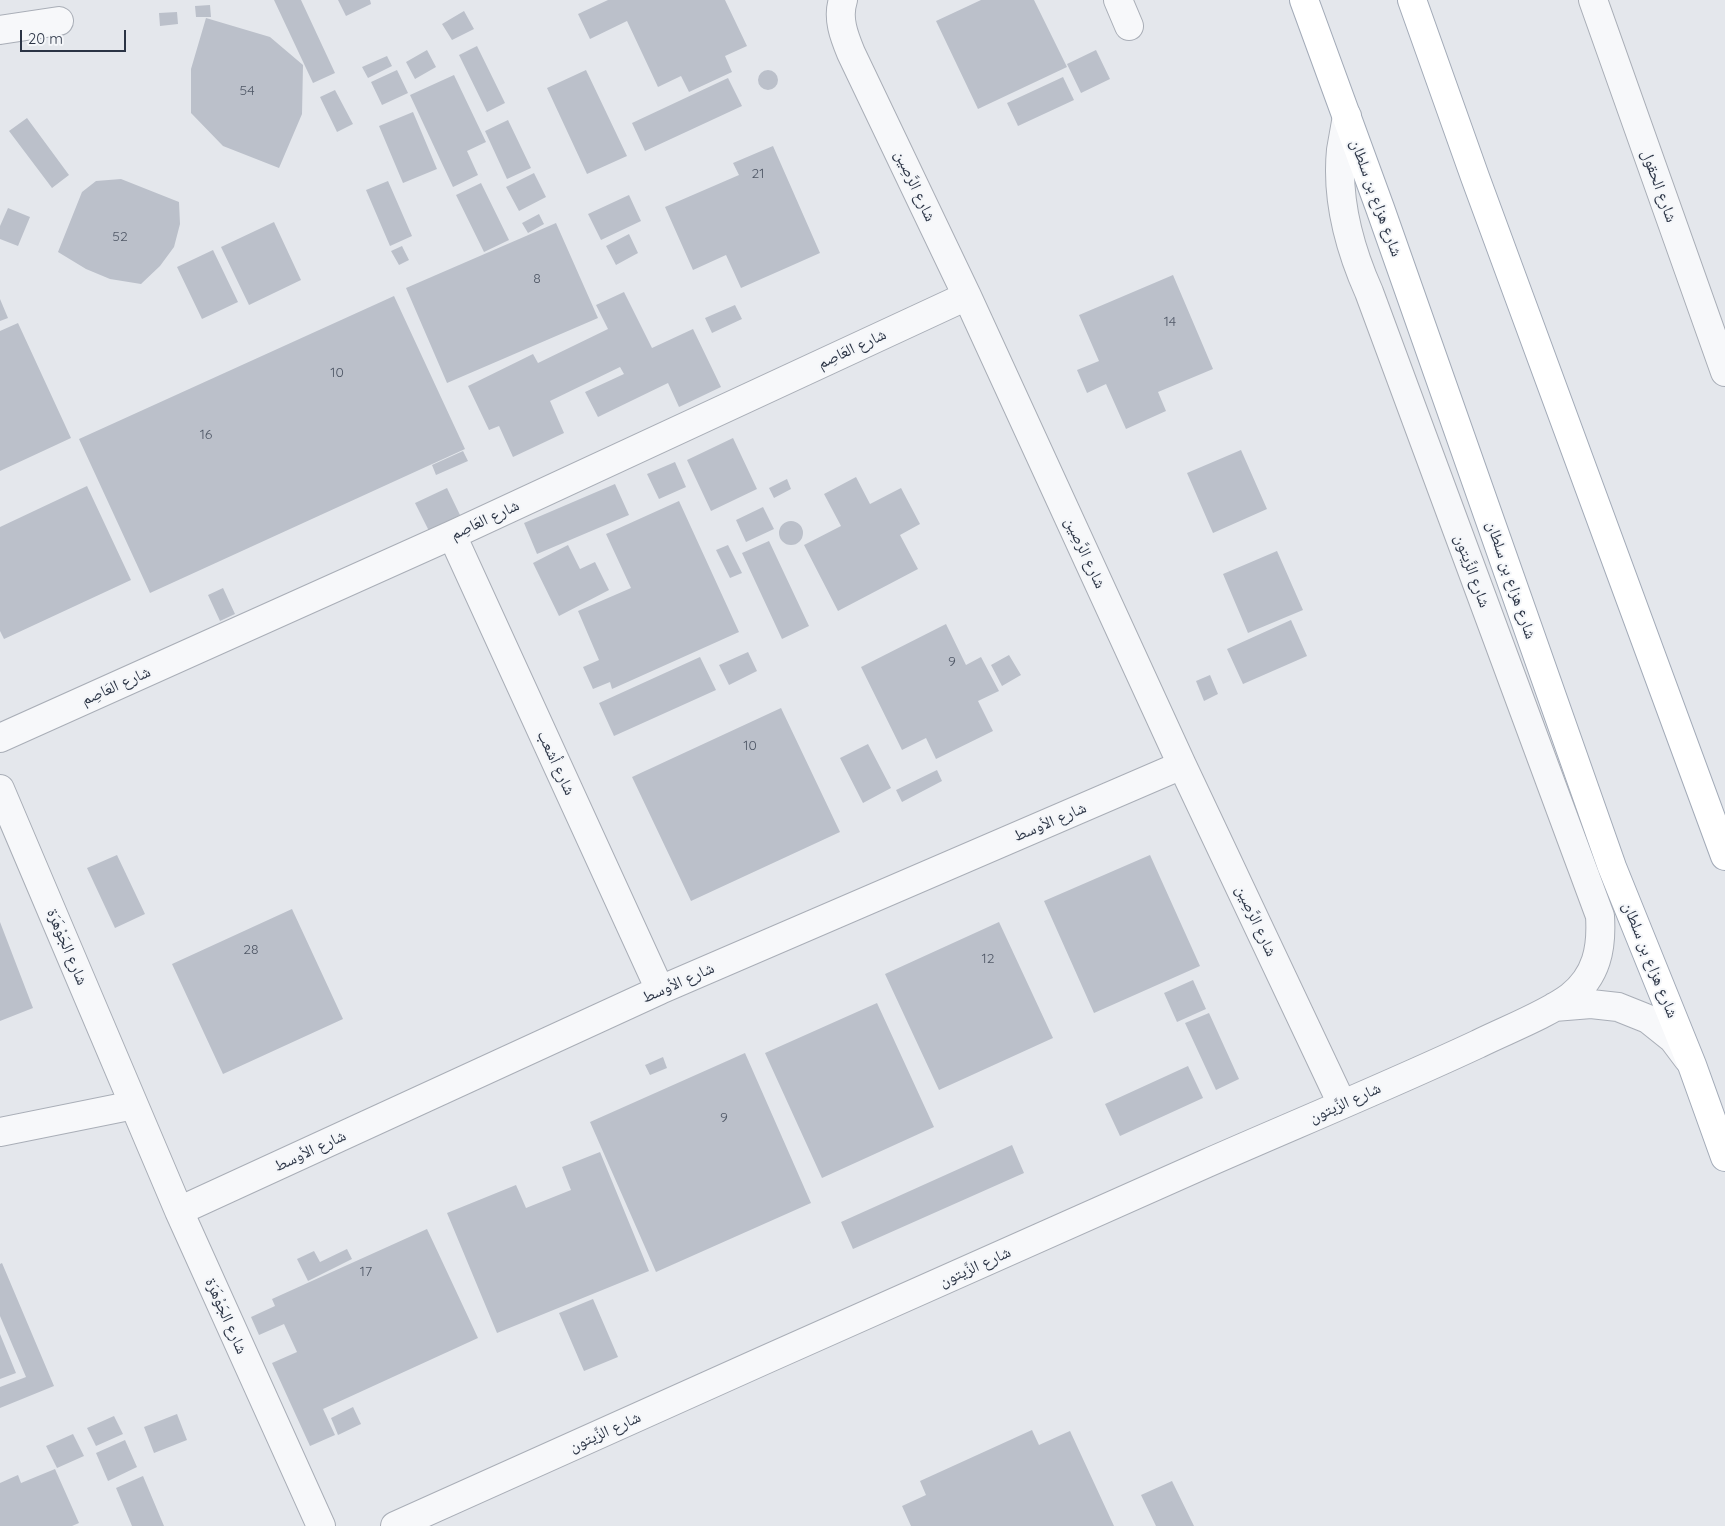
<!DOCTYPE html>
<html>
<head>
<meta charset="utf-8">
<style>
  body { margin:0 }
  #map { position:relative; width:1725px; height:1526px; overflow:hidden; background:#e4e7ec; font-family:Quicksand,sans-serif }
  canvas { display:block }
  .scale { position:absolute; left:20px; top:30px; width:106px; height:22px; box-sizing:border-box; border:2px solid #2b3445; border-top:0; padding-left:6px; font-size:15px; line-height:18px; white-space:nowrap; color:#2b3445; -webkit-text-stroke:4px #f4f6f9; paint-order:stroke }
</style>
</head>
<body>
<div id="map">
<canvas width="1725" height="1526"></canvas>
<div class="scale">20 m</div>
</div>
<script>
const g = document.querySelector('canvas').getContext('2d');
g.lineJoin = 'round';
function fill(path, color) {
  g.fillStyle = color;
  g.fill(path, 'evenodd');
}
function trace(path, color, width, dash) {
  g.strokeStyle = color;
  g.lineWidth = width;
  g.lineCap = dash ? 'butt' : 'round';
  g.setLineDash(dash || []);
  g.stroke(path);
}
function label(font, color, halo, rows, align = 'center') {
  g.font = font + ' Quicksand,"Noto Naskh Arabic",sans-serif';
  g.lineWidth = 4;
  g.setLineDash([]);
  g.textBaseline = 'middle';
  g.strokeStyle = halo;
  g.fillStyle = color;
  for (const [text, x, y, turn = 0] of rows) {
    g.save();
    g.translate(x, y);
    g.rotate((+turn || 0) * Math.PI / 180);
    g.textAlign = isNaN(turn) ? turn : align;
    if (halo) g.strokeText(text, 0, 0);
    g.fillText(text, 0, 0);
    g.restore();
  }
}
fill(new Path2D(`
  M274,0H301L335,73L313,83Z
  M338,0H370L371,4L346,16Z
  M608,0H725L747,46L725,56L732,72L689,92L681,76L658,87L627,21L590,39L578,14Z
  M981,0H1034L1067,67L978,109L936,21Z
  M210,5L211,17H196L195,6Z
  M464,11L474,29L452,40L442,24Z
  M177,12L178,24L160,26L159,13Z
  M206,18L270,37L303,65L302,114L279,168L223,146L191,113V69Z
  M477,46L505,103L487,112L459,55Z
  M427,50L436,67L415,79L406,62Z
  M1096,50L1110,79L1081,93L1067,64Z
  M387,56L392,66L368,78L362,67Z
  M397,70L408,93L382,105L371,82Z
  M586,70L627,156L587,174L547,88Z
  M758 80a10 10 0 1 1 20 0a10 10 0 1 1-20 0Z
  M454,75L486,142L467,151L478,175L453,187L410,95Z
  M1063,77L1074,100L1018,126L1007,103Z
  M728,78L742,106L645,151L632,123Z
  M335,90L353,124L337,132L320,97Z
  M413,112L437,169L403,183L379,126Z
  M27,118L69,175L52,188L9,131Z
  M508,120L531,168L507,179L485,131Z
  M773,146L820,253L741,288L726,255L693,270L665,207L739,175L733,163Z
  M534,173L546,197L519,211L506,187Z
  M121,179L179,202L180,224L174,247L160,266L141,284L110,279L86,269L58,252L82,192L96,181Z
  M388,181L412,236L390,246L366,190Z
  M481,183L509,240L484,252L456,195Z
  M629,195L641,221L601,240L588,214Z
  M8,208L30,217L18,246L0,239V226Z
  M539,214L544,224L528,233L522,223Z
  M274,222L301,280L249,305L221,247Z
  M556,223L598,318L447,383L406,288Z
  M629,234L638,253L616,265L606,246Z
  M402,246L409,260L399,265L391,251Z
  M213,250L238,302L202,319L177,267Z
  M1173,275L1213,369L1158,392L1166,411L1126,429L1106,384L1087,393L1077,370L1099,361L1079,315Z
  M624,292L652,348L693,329L721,387L679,407L668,383L598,417L585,392L624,374L620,367L550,401L564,433L513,457L499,426L489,430L468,386L533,354L538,363L608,329L596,305Z
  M394,296L465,449L150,593L79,439Z
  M0,299L8,318L0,321Z
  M735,305L742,319L712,333L705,318Z
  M18,323L71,438L0,471V331Z
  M733,438L757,489L711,511L687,460Z
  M1241,450L1267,509L1213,533L1187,473Z
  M463,451L468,461L436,475L432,465Z
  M675,462L686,487L659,499L647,474Z
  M856,477L870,504L901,488L920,524L900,535L918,569L838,611L804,545L841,526L824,494Z
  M787,479L791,489L774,498L769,488Z
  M615,484L629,515L537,554L524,523Z
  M87,486L131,580L4,639L0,631V527Z
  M447,488L460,515L429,531L415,503Z
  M679,501L739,632L612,689L610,682L593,689L583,667L599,660L578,611L631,588L606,534Z
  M763,507L774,529L746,542L736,520Z
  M779 533a12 12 0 1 1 24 0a12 12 0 1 1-24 0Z
  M769,541L809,626L782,639L742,553Z
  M568,545L580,569L595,562L609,590L559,616L533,563Z
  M728,545L742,573L730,578L716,550Z
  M1277,551L1303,610L1248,633L1223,574Z
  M223,588L235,614L220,621L208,595Z
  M1291,620L1307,656L1243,684L1227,649Z
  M946,624L966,665L981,657L999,691L978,701L993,731L936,759L926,738L902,750L861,667Z
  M748,652L757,671L729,685L719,665Z
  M1009,655L1021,675L1002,686L991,665Z
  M700,657L716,690L614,736L599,703Z
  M1210,675L1218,694L1204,701L1196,681Z
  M781,708L840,832L691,901L632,777Z
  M868,744L891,788L863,803L840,758Z
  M937,770L942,781L902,802L896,790Z
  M117,855L145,914L115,928L87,868Z
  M1150,855L1200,966L1094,1013L1044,901Z
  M292,909L343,1019L223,1074L172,964Z
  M0,922L33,1008L0,1021Z
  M999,922L1053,1038L939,1090L885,974Z
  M1193,980L1206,1009L1177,1022L1164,993Z
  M877,1003L934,1127L822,1178L765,1053Z
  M1209,1013L1239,1079L1216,1090L1185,1023Z
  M745,1053L811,1203L656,1272L590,1122Z
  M663,1057L667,1068L650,1075L645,1065Z
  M1188,1066L1203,1098L1120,1136L1105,1104Z
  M1012,1145L1024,1173L853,1249L841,1222Z
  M600,1152L649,1271L497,1333L447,1213L516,1185L526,1208L571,1190L562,1167Z
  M427,1229L478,1338L323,1409L335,1435L310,1446L272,1363L297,1352L284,1324L259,1335L251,1317L275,1306L272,1299Z
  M347,1249L352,1259L308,1281L297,1259L314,1251L320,1262Z
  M2,1263L54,1386L0,1408V1387L26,1377L0,1316V1264Z
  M593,1299L618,1357L584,1371L559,1313Z
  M0,1334L16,1373L0,1379Z
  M353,1407L361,1424L338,1435L331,1418Z
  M177,1414L187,1440L154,1453L144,1427Z
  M114,1416L123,1434L96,1446L87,1428Z
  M1032,1430L1039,1445L1070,1431L1114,1526H911L902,1506L926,1495L920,1481Z
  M73,1434L84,1456L57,1468L46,1446Z
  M125,1440L137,1467L108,1481L96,1453Z
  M55,1469L79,1523L72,1526H0V1483L18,1475L21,1483Z
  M143,1476L164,1526H132L116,1488Z
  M1172,1481L1194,1526H1156L1141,1495Z`), '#bbc0ca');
const minor = new Path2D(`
  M843,0C837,18 844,36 851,53L967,296L1182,765L1342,1104
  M1118,0L1129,26
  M1593,0L1725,372
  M0,30L59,21
  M452,535L660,990
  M0,738L452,535L967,296
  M0,789L179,1211L321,1526
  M1554,1007L1591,1004L1618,1007L1648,1019L1673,1039L1688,1059
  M0,1132L134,1105
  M179,1211L660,990L1182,765
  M395,1526C665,1405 934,1283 1205,1164C1296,1124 1388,1086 1478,1044C1506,1030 1546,1015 1570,997C1597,976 1602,948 1600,916L1369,292C1349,247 1336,200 1341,150C1343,139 1345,127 1347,116`);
const primary = new Path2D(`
  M1304,0L1380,208L1612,867L1692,1065L1725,1157
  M1412,0L1475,177L1725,856`);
trace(minor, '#a9aeb7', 30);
trace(primary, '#a3abb8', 30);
trace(minor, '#f7f8fa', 28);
trace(primary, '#fff', 28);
label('14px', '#4f5766', null, [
  ["54",247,91],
  ["21",758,174],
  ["52",120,237],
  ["8",537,279],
  ["14",1170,322],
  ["10",337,373],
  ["16",206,435],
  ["9",952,662],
  ["10",750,746],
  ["28",251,950],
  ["12",988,959],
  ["9",724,1118],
  ["17",366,1272]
]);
label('16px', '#2b3445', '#f4f6f9', [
  ["شارع الرَّصِين",915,186,65],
  ["شارع الحقول",1659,186,70],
  ["شارع هزاع بن سلطان",1376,198,70],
  ["شارع العَاصِم",852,349,-25],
  ["شارع العَاصِم",485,520,-25],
  ["شارع الرَّصِين",1085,553,65],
  ["شارع الزَّيتون",1472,571,70],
  ["شارع هزاع بن سلطان",1511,580,71],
  ["شارع العَاصِم",116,686,-24],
  ["شارع أشعب",556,763,65],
  ["شارع الأوسط",1050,822,-23],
  ["شارع الرَّصِين",1256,921,65],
  ["شارع الجَوْهَرَة",67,947,67],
  ["شارع هزاع بن سلطان",1650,960,68],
  ["شارع الأوسط",678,983,-24],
  ["شارع الزَّيتون",1345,1103,-24],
  ["شارع الأوسط",310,1151,-25],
  ["شارع الزَّيتون",975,1267,-24],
  ["شارع الجَوْهَرَة",226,1316,66],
  ["شارع الزَّيتون",605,1432,-24]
]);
</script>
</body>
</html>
